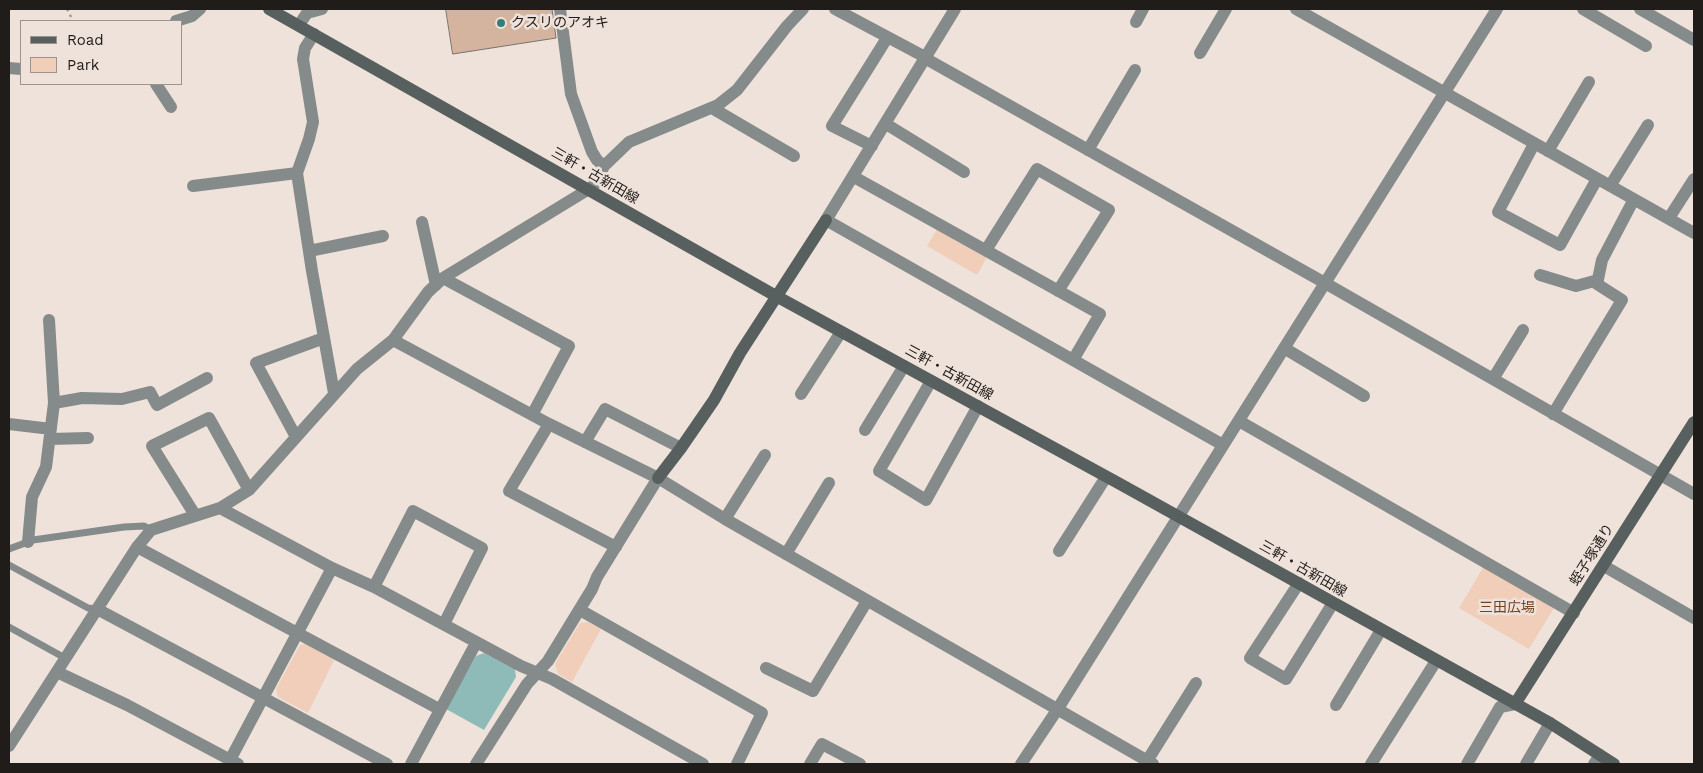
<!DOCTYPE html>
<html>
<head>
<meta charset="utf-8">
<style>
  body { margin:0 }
  #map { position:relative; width:1703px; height:773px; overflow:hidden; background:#efe2da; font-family:"Work Sans",sans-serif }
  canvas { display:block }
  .frame { position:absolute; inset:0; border:10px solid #201c19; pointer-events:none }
  .legend { position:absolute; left:20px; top:20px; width:162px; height:65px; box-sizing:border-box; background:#efe2da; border:1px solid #9c938d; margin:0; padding:6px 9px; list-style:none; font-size:15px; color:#201c19 }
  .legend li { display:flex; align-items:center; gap:10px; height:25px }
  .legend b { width:25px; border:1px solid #9c938d }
</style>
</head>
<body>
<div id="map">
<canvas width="1703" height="773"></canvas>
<div class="frame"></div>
<ul class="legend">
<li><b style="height:6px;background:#57605f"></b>Road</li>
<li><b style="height:14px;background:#f0ceb9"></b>Park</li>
</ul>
</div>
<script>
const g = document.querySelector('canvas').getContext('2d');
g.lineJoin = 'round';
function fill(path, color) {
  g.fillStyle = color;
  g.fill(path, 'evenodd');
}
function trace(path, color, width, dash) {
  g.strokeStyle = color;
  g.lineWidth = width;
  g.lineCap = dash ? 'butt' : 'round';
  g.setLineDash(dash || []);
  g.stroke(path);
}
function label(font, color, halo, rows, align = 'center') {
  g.font = font + ' "Work Sans","Noto Sans JP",sans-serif';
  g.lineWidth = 5;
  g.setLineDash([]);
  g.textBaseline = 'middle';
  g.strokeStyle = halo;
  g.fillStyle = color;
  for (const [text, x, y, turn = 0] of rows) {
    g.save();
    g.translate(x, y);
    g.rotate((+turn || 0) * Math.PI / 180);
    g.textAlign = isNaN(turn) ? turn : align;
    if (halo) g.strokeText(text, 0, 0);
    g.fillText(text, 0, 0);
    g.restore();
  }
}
fill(new Path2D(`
  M937,229L987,257L977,275L927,246Z
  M1484,566L1554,608L1529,649L1459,608Z
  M588,622L601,629L572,682L558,674L555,664L580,623Z
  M308,643L335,658L308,713L278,697L276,689L300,645Z`), '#f0ceb9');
fill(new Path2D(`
  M484,653L515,669L516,677L484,730L446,709L476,656Z`), '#8ebbb7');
const building = new Path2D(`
  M446,9H552L556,38L453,54Z`);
fill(building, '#d4b49f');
trace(building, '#7c716a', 1);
trace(new Path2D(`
  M67,9L73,21`), '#a49a94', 2.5, [2.5, 4]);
trace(new Path2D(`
  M9,549L33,540L124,527L144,526L151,530
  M9,565L88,608L97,609
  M9,627L65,658`), '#848b8a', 7);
trace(new Path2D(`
  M560,9L571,94L592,152L597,160L604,166
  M835,9L925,57L930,61L1325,283L1694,494
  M955,9L826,220L1223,445
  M1296,9L1694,233
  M1583,9L1646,46
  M1640,9L1694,40
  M176,21L192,16L200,9
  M1136,22L1143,9
  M299,25L307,13L322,9
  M314,34L305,48L303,59L313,122L309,139L297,173L312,271L334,393
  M1200,53L1226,9
  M9,68L21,69
  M156,84L171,107
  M712,108L794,156
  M886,124L964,172
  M1534,144L1498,212L1560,245L1597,179
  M872,146L832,126L887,38
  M1088,150L1135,70
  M1548,151L1589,82
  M854,177L1100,314L1073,360
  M193,186L297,173
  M1610,186L1648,125
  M1669,218L1694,179
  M422,222L436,285
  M986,250L1037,169L1109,210L1058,291
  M309,251L383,236
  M1540,275L1576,286L1598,280
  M443,278L569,346L532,415
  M393,340L549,424L658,478L725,519L1153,764
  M1284,348L1364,396
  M1493,379L1523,330
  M931,381L879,471L926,500L978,406
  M801,394L841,332
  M54,403L82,398L122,399L150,392L157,405L207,378
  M1553,414L1622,300L1597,284L1602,260L1634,199
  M1239,421L1574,613
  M9,424L51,429
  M549,424L509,491L616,547
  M865,430L904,366
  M296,437L256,363L324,338
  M50,439L88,438
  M585,442L605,409L681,448
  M220,508L332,568L374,587L521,666L552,679L703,764
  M195,515L152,446L209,418L249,490
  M725,519L765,455
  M28,542L32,497L46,467L54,403L49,320
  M137,547L439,709
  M1059,551L1106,477
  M786,554L829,483
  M1604,566L1694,618
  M1299,583L1250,658L1286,679L1333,603
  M374,587L413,511L482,548L444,624
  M97,609L387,764
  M580,610L762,713L737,764
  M766,668L813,691L867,601
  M57,672L127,705L238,764
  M1336,705L1381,630
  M9,746L137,547L151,530L220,508L249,490L357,369L393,340L428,292L443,278L589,189L595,184L604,166L629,142L718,105L737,90L787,26L803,9
  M230,760L332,568
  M1147,761L1196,683
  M411,764L476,643
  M476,764L527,684L548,661L592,589L597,577L658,478
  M810,764L822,744L860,764
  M1021,764L1057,710L1497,9
  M1371,764L1436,661
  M1467,764L1500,707L1515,704
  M1526,764L1550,723
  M1594,764L1600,755`), '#848b8a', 12);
trace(new Path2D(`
  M269,9L776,296L1120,484L1550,723L1614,764
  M658,478L681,448L714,400L740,353L826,220
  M1515,704L1694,422`), '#57605f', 12);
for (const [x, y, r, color] of [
  [501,23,5,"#357d79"]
]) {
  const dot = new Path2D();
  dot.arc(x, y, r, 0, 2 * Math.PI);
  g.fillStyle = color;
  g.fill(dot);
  trace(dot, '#efe2da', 2);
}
label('14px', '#201c19', '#efe2da', [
  ["クスリのアオキ",511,23]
], 'left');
label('14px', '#201c19', '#efe2da', [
  ["三軒・古新田線",595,176,30],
  ["三軒・古新田線",949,373,29],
  ["蛭子塚通り",1592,555,-58],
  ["三軒・古新田線",1303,569,30]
]);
label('14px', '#704323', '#efe2da', [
  ["三田広場",1507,608]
]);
</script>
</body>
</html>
